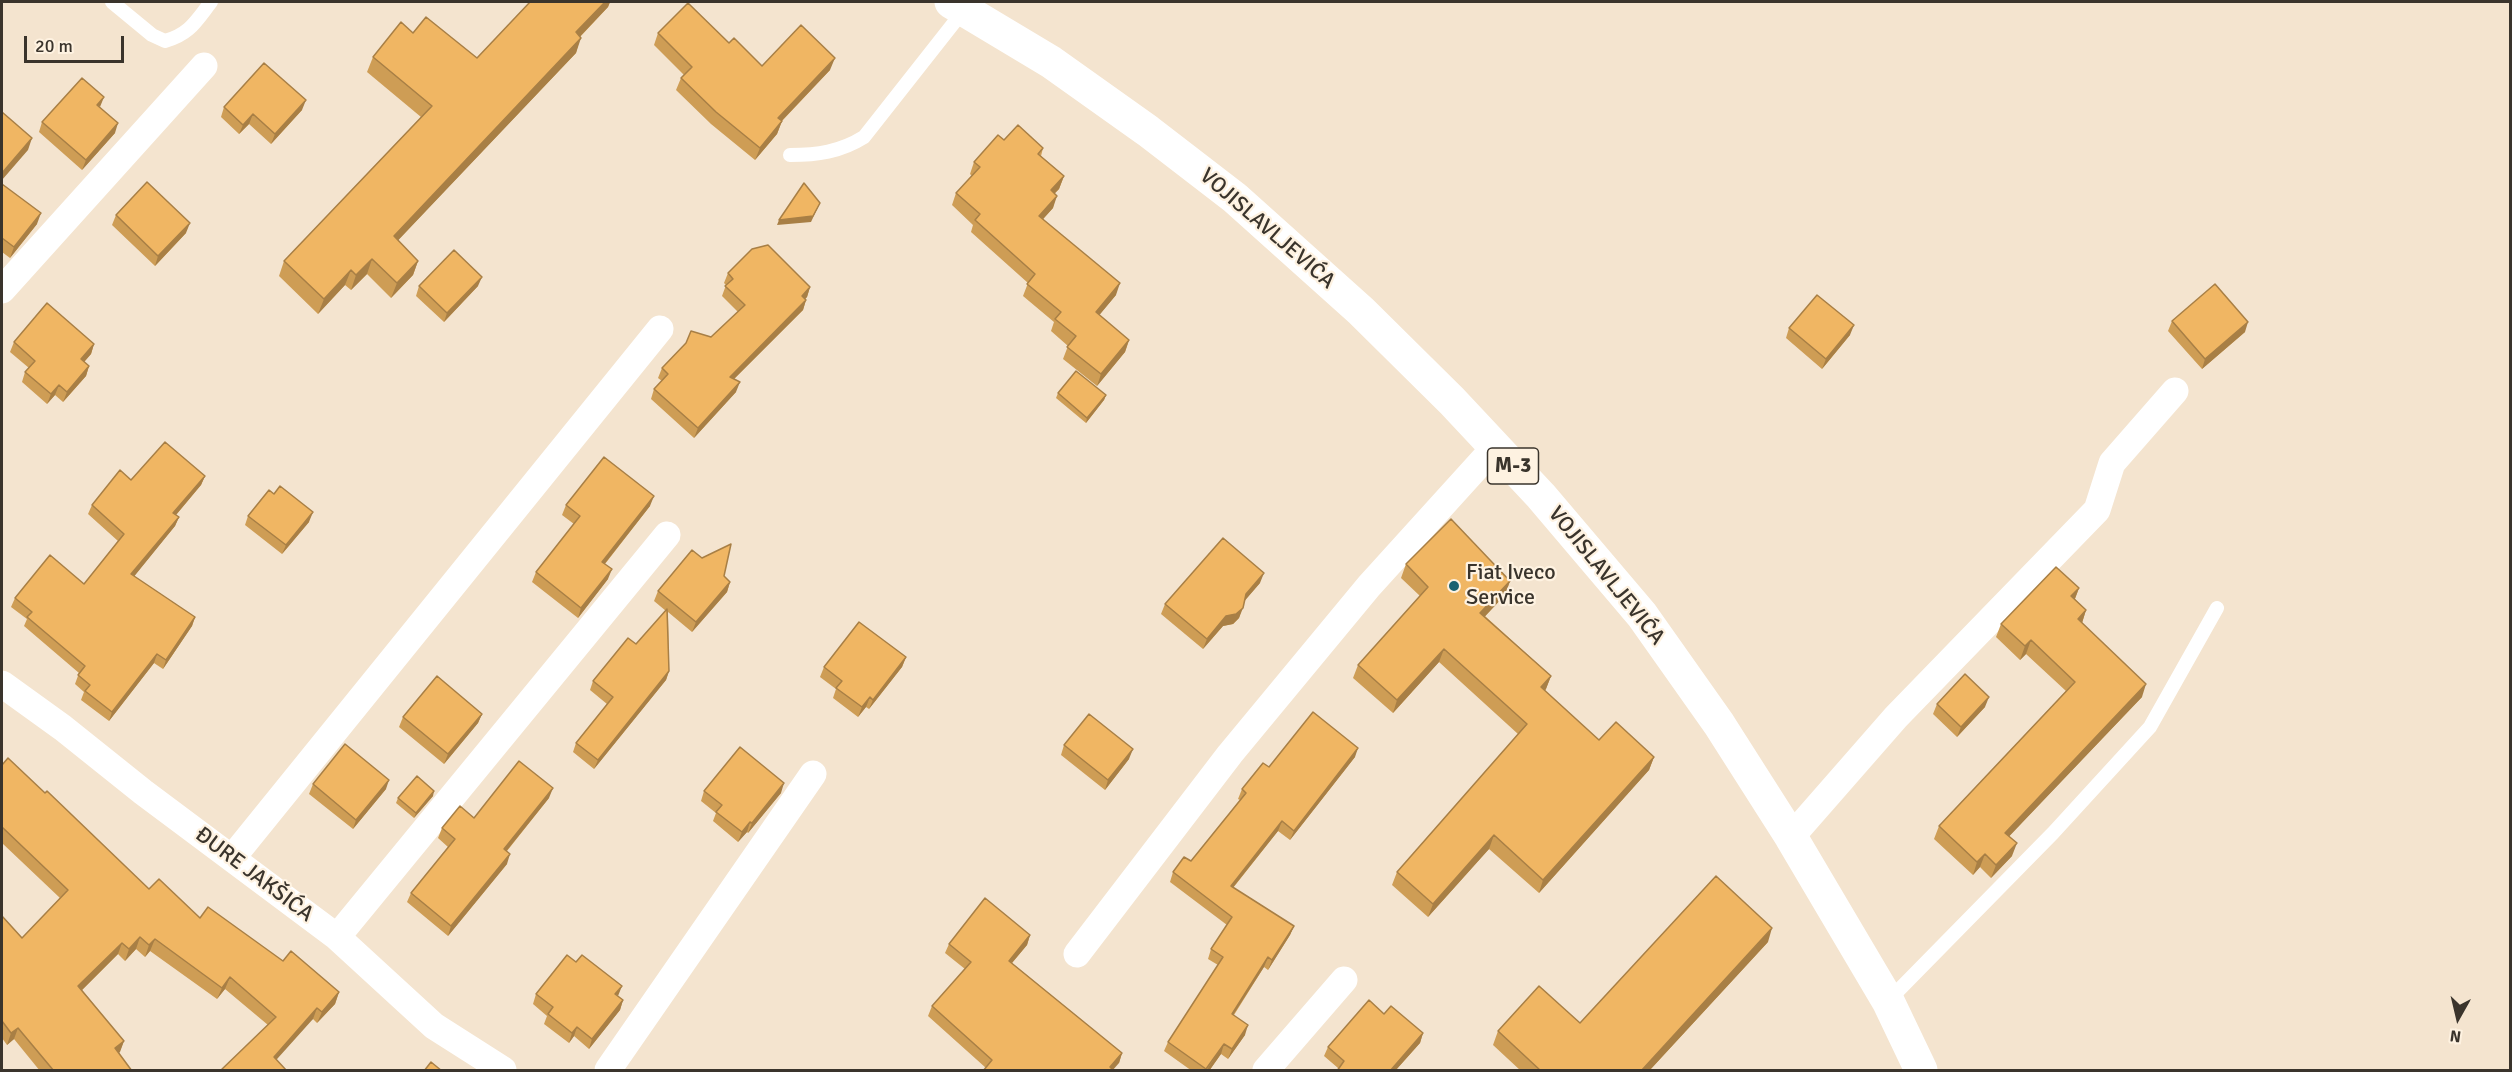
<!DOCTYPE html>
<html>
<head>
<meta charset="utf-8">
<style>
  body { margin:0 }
  #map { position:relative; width:2512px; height:1072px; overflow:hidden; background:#f4e4cf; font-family:Signika,sans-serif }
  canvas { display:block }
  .frame { position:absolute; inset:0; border:3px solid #3a342c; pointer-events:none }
  .north { position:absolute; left:2428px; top:988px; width:60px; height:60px; -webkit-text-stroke:4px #fef2e1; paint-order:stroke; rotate:188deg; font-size:16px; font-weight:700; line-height:24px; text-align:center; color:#3a342c }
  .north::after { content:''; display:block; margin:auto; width:21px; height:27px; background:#3a342c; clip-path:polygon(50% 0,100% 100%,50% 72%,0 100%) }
  .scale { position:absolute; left:24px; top:36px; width:100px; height:27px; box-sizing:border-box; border:3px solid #3a342c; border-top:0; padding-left:8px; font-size:18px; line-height:21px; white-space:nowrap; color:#3a342c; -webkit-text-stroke:4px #fef2e1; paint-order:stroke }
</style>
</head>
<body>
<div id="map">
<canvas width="2512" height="1072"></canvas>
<div class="frame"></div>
<div class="north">N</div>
<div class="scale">20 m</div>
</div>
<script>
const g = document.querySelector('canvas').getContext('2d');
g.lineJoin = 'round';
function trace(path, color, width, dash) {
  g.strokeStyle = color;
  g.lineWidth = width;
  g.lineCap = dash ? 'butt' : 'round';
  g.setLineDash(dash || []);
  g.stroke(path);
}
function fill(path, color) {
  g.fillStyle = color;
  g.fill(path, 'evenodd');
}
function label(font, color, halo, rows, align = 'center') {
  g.font = font + ' Signika,sans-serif';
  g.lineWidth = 4.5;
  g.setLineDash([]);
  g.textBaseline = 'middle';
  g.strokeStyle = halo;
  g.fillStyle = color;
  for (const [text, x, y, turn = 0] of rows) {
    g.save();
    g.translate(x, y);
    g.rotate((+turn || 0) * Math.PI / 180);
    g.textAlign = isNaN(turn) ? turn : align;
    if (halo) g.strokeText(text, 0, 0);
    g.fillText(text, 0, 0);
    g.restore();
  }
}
trace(new Path2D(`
  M112,2L152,35L165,41C190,34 196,21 211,2
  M790,155C817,155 840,152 864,137L964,10
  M1888,1001L2053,833L2150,727L2217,608`), '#fff', 14);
trace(new Path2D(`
  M2,290L204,66
  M2,684L63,728L143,792L337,937L434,1026L503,1070
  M1791,837L1896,717L2097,510L2112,463L2175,391
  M232,858L660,329
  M337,937L667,535
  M1077,954L1230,754L1369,586L1495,447
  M608,1070L813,774
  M1266,1070L1344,980`), '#fff', 27);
trace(new Path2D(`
  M951,2L1051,62L1148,131L1235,198L1361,311L1452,401L1541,496L1642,615L1719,724L1791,837L1888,1001L1921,1070`), '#fff', 33);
fill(new Path2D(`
  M530,2H610L608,7L580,37L576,53L398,240L418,261L413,275L391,298L367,274L351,290L345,285L318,314L279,276L284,261L421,117L367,72L373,57L413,33L477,58Z
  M658,33L729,43L762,66L830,70L782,121L777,134L755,160L711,124L676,90L681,78L684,75L654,45Z
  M100,107L115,133L82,170L39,132L42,122Z
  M224,107L302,110L271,144L249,124L239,134L221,117Z
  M1004,140L1043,148L1041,156L1064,176L1059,189L1055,193L1053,208L1043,219L1116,295L1099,315L1129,340L1125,352L1097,386L1063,359L1068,346L1051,331L1054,322L1023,296L1028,283L971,232L973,225L952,205L956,193L972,176L970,174L974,162Z
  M2,184L37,224L10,258L2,252Z
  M116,215L186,233L155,266L112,225Z
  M728,273L810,287L807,297L805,299L806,300L803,310L734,379L736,392L694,438L651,399L654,389L662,381L658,378L662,368L686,343L711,337L738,312L722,296L726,285L724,283Z
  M419,286H478L444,322L416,296Z
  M2172,321L2245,332L2202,369L2168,331Z
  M1789,328L1850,335L1822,369L1786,338Z
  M14,342L94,344L91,354L84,362L89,366L86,376L63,402L55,395L47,404L22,382L25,372L29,368L10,352Z
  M1058,393L1106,395L1104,400L1086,423L1056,398Z
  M205,476L201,485L176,515L179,517L175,526L134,576L195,617L192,626L163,669L154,663L109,721L81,700L84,692L75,684L79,673L24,626L27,619L11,607L15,598L84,584L118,541L88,514L92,505L131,480Z
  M566,505L650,506L605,564L608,579L578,618L532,582L536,572L574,524L562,515Z
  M248,516L309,522L282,554L245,525Z
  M1406,564L1510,581L1505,595L1485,616L1551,676L1545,691L1599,740L1654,757L1649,770L1539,893L1489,849L1428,917L1392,885L1397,872L1518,734L1439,662L1393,713L1353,678L1358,665L1420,596L1401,578Z
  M724,576L730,582L727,592L692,632L668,612L669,671L666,680L594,769L573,752L576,743L607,704L590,690L593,681L636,644L666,611L654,601L658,591Z
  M1260,583L1244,601L1239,618L1233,624L1223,626L1203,649L1161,614L1165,604Z
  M2079,588L2075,599L2086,610L2082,623L2142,697L2009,836L2012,856L1991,878L1980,867L1973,875L1934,839L1939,826L2066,691L2026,654L2020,660L1996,637L2001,624Z
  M906,657L902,667L869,709L866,707L858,717L833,698L836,689L820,677L824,667Z
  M1937,704L1985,707L1957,737L1933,714Z
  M482,714L478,723L444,764L399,727L403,717Z
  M1064,745L1129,759L1105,790L1061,755Z
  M1355,757L1290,840L1278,831L1233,888L1294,926L1290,935L1268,970L1264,967L1234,1015L1245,1035L1228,1059L1221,1054L1209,1071H1192L1164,1051L1168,1042L1218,965L1208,959L1211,949L1227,925L1170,882L1173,872L1191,861L1240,800L1238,799L1242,789L1269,767Z
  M2,765L149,889L200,918L283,961L339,992L335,1004L317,1023L313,1019L220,1071L268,1025L225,989L217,999L150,951L145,957L136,949L125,961L118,954L82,990L124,1041L119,1053L132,1071H40L14,1039L7,1045L2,1038V916L22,938L60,898L2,843Z
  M313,784L386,789L353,829L309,794Z
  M704,791L781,793L748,833L747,832L738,842L713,821L716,813L701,801Z
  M433,796L414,818L396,803L398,798Z
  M549,798L507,851V864L448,936L407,902L411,893L448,847L438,838L442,828L474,818Z
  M1030,935L1027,945L1012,963L1122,1053L1119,1063L986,1068L928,1016L932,1006L965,969L945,953L949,944Z
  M1768,942L1649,1071H1521L1493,1045L1498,1031L1580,1023Z
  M536,994L618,996L623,1000L620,1010L589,1049L574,1036L569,1043L544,1024L547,1016L533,1004Z
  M1423,1033L1420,1043L1395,1071H1337L1338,1068L1324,1056L1328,1047Z`), '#ce9d55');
fill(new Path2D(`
  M605,2H610L608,7L570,47L576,32Z
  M581,38L576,53L388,251L394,236Z
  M835,58L830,70L773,130L778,118Z
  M104,97L100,107L97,105Z
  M306,100L302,110L271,144L275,134Z
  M253,114L249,124L239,134L243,125Z
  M782,121L777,134L755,160L760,148Z
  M118,123L115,133L82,170L86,160Z
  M32,138L28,150L2,180V173Z
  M1064,176L1059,189L1046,202L1051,190Z
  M1057,196L1053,208L1035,228L1039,216Z
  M820,203L811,222L777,225L779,220Z
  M41,213L37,224L10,258L14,247Z
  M190,223L186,233L155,266L158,256Z
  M372,259L367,274L351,290L356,275Z
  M418,261L413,275L391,298L397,283Z
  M351,270L345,285L318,314L324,299Z
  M482,277L478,286L444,322L447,313Z
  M1120,283L1116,295L1092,324L1096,312Z
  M810,287L807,297L798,306L802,296Z
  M806,300L803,310L726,387L730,377Z
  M2248,322L2245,332L2202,369L2205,359Z
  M1854,325L1850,335L1822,369L1826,359Z
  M1129,340L1125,352L1097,386L1101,374Z
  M94,344L91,354L78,369L81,359Z
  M89,366L86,376L63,402L67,392Z
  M740,382L736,392L694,438L698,428Z
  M59,385L55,395L47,404L51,394Z
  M1106,395L1104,400L1086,423L1087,418Z
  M205,476L201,485L170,522L173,513Z
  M654,496L650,506L599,571L602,562Z
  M313,512L309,522L282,554L286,545Z
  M179,517L175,526L128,584L131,574Z
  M612,569L608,579L578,618L581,608Z
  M1264,573L1260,583L1242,604L1246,594Z
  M1510,581L1505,595L1476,626L1480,613Z
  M730,582L727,592L692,632L696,622Z
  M2079,588L2074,601L2071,596Z
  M1243,608L1239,618L1233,624L1223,626L1203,649L1207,639L1226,616Z
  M2086,610L2082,623L2078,619Z
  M195,617L192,626L163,669L166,660Z
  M2031,640L2026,654L2020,660L2025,646Z
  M1444,649L1439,662L1393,713L1397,700Z
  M157,654L154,663L109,721L112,712Z
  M906,657L902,667L869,709L873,700Z
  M669,671L666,680L594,769L598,760Z
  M1551,676L1546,689L1536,701L1541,687Z
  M2146,684L2142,697L2000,846L2005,833Z
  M870,697L866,707L858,717L862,707Z
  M1989,697L1985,707L1957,737L1961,727Z
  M482,714L478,723L444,764L448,754Z
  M1358,748L1355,757L1290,840L1294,831Z
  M1133,749L1129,759L1105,790L1108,780Z
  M1654,757L1649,770L1539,893L1543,880Z
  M389,780L386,789L353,829L356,820Z
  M784,783L781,793L748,833L752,823Z
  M553,788L549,798L500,859L504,849Z
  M434,791L433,796L414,818L416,813Z
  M1282,821L1278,831L1227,895L1231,886Z
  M750,822L747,832L738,842L742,832Z
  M1494,835L1489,849L1428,917L1433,904Z
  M2017,843L2012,856L1991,878L1996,865Z
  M510,854L507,864L448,936L451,926Z
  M1985,854L1980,867L1973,875L1977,862Z
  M1294,926L1290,935L1268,970L1272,960Z
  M1772,928L1768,942L1649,1071H1641Z
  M1030,935L1027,945L1006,970L1009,961Z
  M140,937L136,949L125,961L129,949Z
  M155,939L150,951L145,957L149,945Z
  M122,943L118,954L74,998L78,986Z
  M1268,957L1264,967L1228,1023L1232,1014Z
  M230,977L225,989L217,999L222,988Z
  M622,986L618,996L615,994Z
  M339,992L335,1004L317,1023L322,1012Z
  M623,1000L620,1010L589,1049L592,1039Z
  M317,1008L313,1019L269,1068L274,1057Z
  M1248,1025L1245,1035L1228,1059L1232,1049Z
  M577,1027L574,1036L569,1043L572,1033Z
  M18,1028L14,1039L7,1045L11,1033Z
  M1423,1033L1420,1043L1395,1071H1390Z
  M124,1041L120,1052L110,1060L115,1048Z
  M1224,1044L1221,1054L1209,1071H1206Z
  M1122,1053L1119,1063L1112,1071L1110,1067Z`), '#a87f45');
const building = new Path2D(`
  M530,2H605L576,32L581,38L394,236L418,261L397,283L372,259L356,275L351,270L324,299L284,261L432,106L373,57L401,22L413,33L426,17L477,58Z
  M688,3L729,43L734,38L762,66L801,25L835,58L778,118L782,121L760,148L716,112L681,78L692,67L658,33Z
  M264,63L306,100L275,134L253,114L243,125L224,107Z
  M82,78L104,97L97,105L118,123L86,160L42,122Z
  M2,112L32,138L2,173Z
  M1018,125L1043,148L1038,154L1064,176L1051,190L1057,196L1039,216L1120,283L1096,312L1129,340L1101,374L1067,347L1076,336L1055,319L1061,312L1027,284L1035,274L975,220L980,214L956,193L980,167L974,162L998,135L1004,140Z
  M147,182L190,223L158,256L116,215Z
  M804,183L820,203L813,216L779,220Z
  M2,184L41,213L14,247L2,238Z
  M768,245L810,287L802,296L806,300L730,377L740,382L698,428L654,389L668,374L662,368L686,343L691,331L711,337L745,305L725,286L733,279L728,273L752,249Z
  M454,250L482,277L447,313L419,286Z
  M2215,284L2248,322L2205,359L2172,321Z
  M1817,295L1854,325L1826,359L1789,328Z
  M47,303L94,344L81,359L89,366L67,392L59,385L51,394L25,372L35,361L14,342Z
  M1076,371L1106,395L1087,418L1058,393Z
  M165,442L205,476L173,513L179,517L131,574L195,617L166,660L157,654L112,712L85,691L90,685L78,675L85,666L27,617L32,612L15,598L50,555L84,584L124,534L92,505L120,470L131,480Z
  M604,457L654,496L602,562L612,569L581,608L536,572L580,516L566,505Z
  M280,486L313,512L286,545L248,516L269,490L274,494Z
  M1451,519L1510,581L1480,613L1551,676L1541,687L1599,740L1616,722L1654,757L1543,880L1494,835L1433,904L1397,872L1527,724L1444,649L1397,700L1358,665L1428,587L1406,564Z
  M1223,538L1264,573L1246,594L1243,608L1236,614L1226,616L1207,639L1165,604Z
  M731,544L724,576L730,582L696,622L658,591L692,550L702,558Z
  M2056,567L2079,588L2071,596L2086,610L2078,619L2146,684L2005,833L2017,843L1996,865L1985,854L1977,862L1939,826L2075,682L2031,640L2025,646L2001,624Z
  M667,609L669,671L598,760L576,743L613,697L593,681L628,638L636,644Z
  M859,622L906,657L873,700L870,697L862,707L836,688L842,681L824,667Z
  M1965,674L1989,697L1961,727L1937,704Z
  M437,676L482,714L448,754L403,717Z
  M1313,712L1358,748L1294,831L1282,821L1231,886L1294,926L1272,960L1268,957L1232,1014L1248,1025L1232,1049L1224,1044L1206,1069L1168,1042L1223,957L1211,949L1232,917L1173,872L1184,857L1191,861L1246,793L1242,789L1263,763L1269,767Z
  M1089,714L1133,749L1108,780L1064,745Z
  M345,744L389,780L356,820L313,784Z
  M740,747L784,783L752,823L750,822L742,832L716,812L722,805L704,791Z
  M8,758L45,793L47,791L149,889L159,879L200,918L208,907L283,961L291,951L339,992L322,1012L317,1008L274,1057L287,1071H220L276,1017L230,977L222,988L155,939L149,945L140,937L129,949L122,943L78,986L124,1041L115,1048L132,1071H54L18,1028L11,1033L2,1021V916L22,938L68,890L2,827V765Z
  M519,761L553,788L504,849L510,854L451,926L411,893L455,839L442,828L460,806L474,818Z
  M417,776L434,791L416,813L398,798Z
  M1716,876L1772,928L1641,1071H1541L1498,1031L1539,986L1580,1023Z
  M985,898L1030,935L1009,961L1122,1053L1110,1067L1114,1071H983L992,1060L932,1006L971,962L949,944Z
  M567,955L576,962L582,955L622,986L615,994L623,1000L592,1039L577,1027L572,1033L548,1014L553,1007L536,994Z
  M1369,1000L1384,1014L1391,1006L1423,1033L1390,1071H1337L1344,1061L1328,1047Z
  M431,1062L442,1071H424Z`);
fill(building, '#f0b663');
trace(building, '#a87f45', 1.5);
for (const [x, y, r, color] of [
  [1454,586,6,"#1a6271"]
]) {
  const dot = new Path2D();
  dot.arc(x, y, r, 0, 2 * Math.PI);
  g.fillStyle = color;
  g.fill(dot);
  trace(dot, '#fef2e1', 2);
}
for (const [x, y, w] of [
  [1513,466,51]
]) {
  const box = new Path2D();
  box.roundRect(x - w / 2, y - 18, w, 36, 4.5);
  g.fillStyle = '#fef2e1';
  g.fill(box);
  trace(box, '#3a342c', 1.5);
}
label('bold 21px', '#3a342c', null, [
  ["M-3",1513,466]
]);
label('22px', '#3a342c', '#fef2e1', [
  ["VOJISLAVLJEVIĆA",1267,229,41],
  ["VOJISLAVLJEVIĆA",1606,576,51],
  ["ĐURE JAKŠIĆA",254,875,37]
]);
label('22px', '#3a342c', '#fef2e1', [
  ["Fiat Iveco",1466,573],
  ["Service",1466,598]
], 'left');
</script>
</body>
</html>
